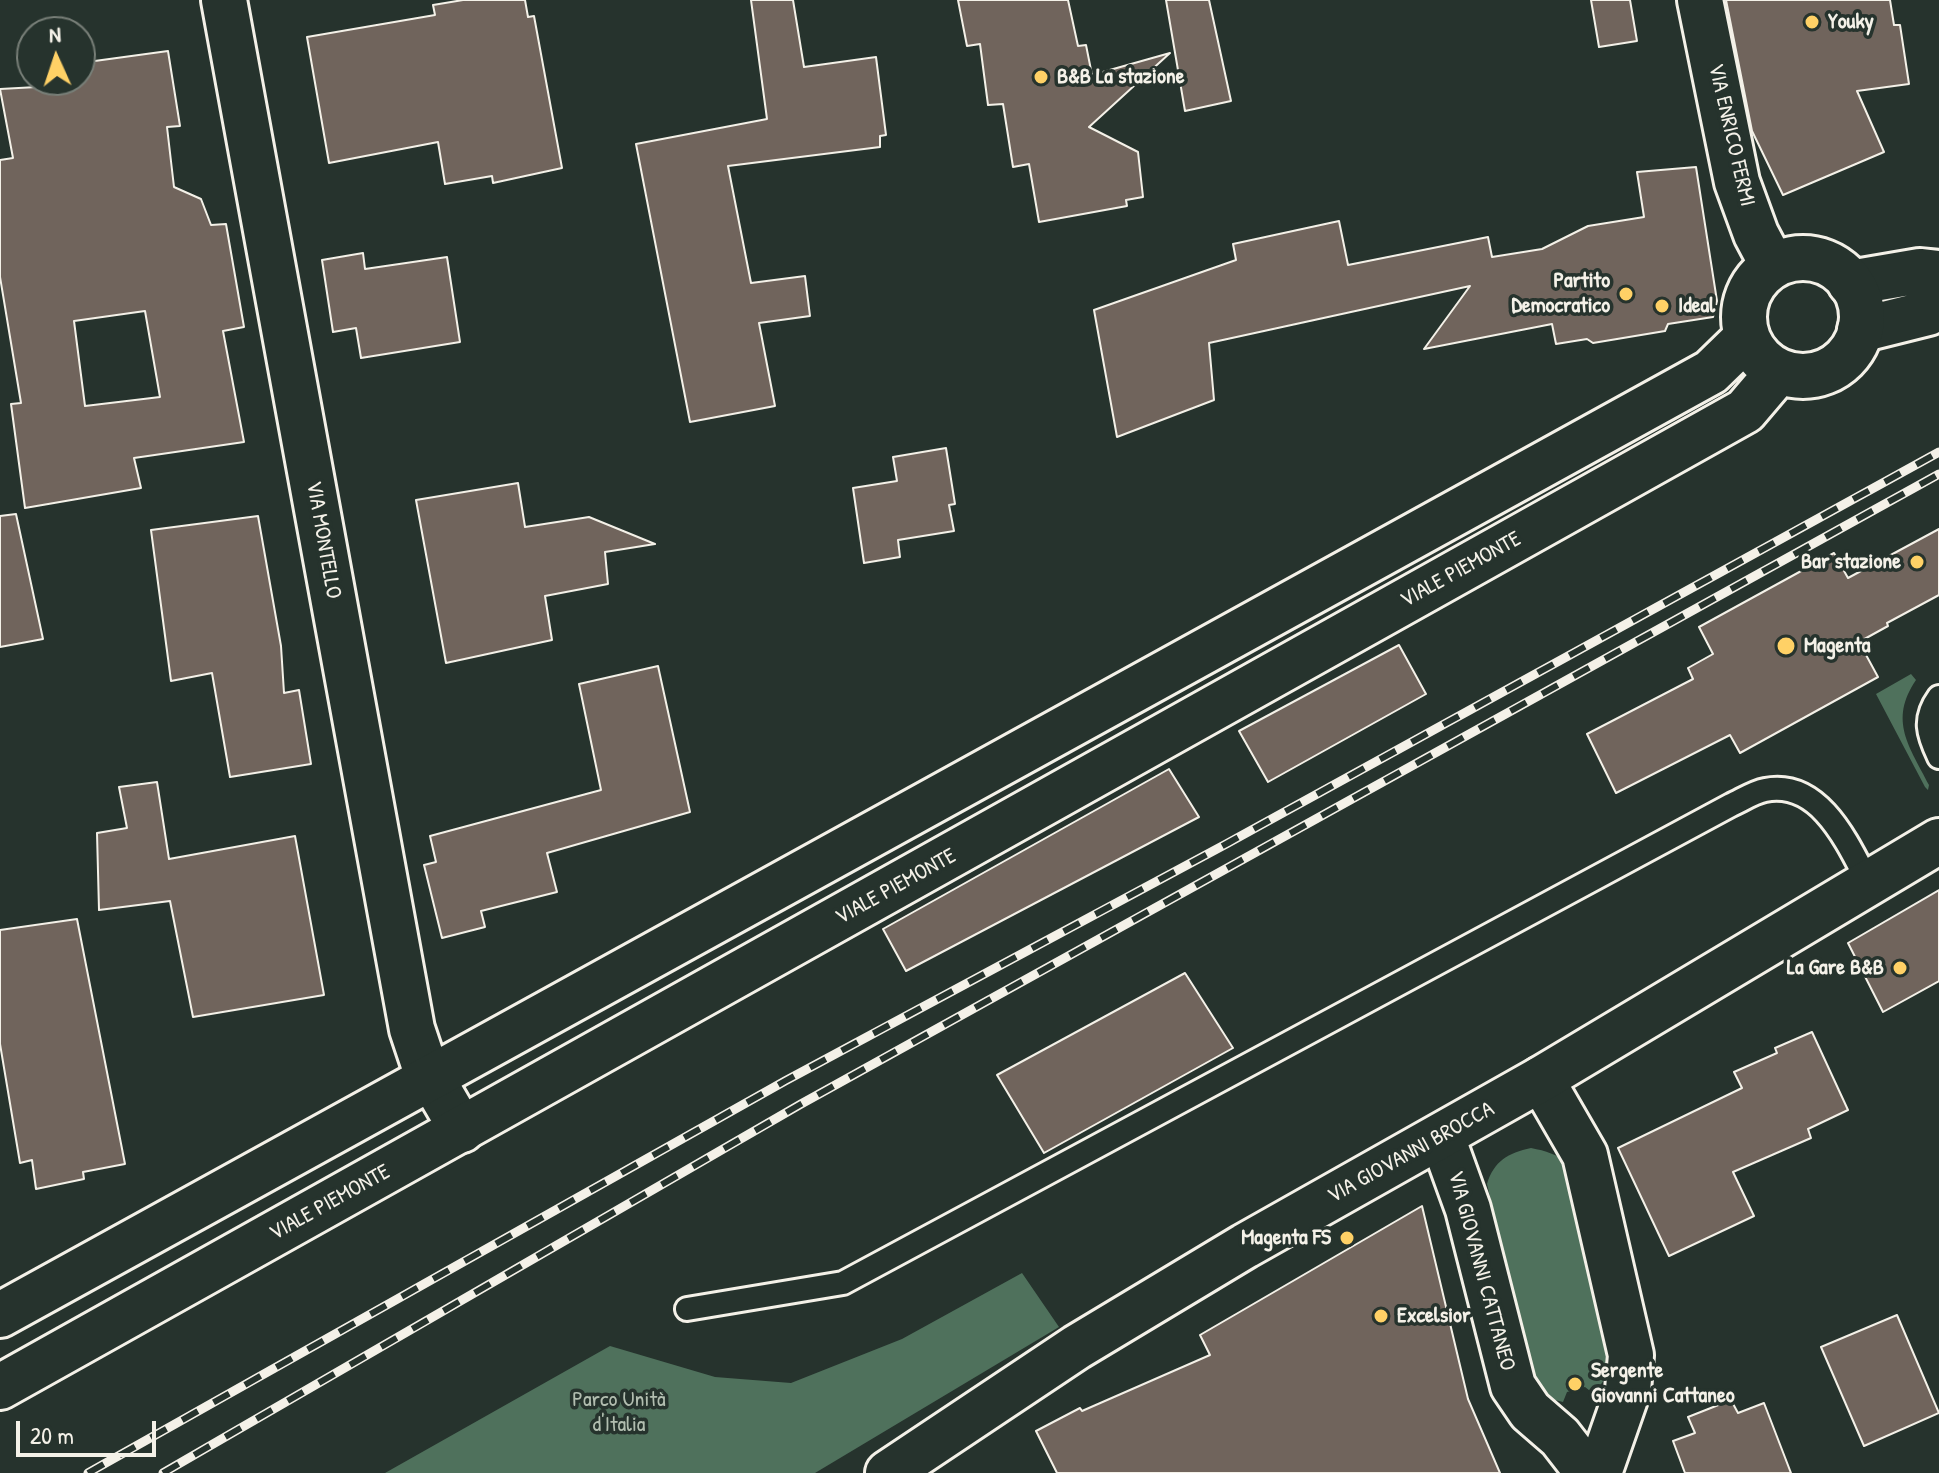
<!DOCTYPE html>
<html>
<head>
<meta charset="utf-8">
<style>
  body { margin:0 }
  #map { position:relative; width:1939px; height:1473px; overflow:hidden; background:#26332d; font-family:"Patrick Hand",sans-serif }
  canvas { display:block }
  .north { position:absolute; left:16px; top:16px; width:80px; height:80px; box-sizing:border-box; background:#26332d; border:2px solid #787f78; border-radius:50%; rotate:357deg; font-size:22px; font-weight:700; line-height:32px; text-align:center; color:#f4f1e8 }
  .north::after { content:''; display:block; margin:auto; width:28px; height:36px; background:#ffd166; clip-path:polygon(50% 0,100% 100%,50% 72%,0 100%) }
  .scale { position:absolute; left:16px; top:1421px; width:140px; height:36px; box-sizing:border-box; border:4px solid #f4f1e8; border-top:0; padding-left:10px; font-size:24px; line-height:28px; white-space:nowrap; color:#f4f1e8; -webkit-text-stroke:6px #26332d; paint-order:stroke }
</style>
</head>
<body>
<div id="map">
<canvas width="1939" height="1473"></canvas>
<div class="north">N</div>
<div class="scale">20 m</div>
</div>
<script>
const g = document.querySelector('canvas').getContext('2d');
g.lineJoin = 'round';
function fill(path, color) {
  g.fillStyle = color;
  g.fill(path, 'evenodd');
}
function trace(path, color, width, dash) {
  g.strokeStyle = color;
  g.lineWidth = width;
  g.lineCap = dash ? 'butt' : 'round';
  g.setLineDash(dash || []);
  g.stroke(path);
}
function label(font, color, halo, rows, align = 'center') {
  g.font = font + ' "Patrick Hand",sans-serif';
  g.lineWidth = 7;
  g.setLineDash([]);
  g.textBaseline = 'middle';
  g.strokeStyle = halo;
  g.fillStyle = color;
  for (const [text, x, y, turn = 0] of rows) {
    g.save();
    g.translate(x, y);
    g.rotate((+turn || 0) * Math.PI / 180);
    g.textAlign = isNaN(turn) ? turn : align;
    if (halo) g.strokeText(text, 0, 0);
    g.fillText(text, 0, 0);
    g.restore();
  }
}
fill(new Path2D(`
  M1911,674L1916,680C1888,721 1910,747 1929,785L1928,790L1925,787L1876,694Z
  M1531,1148C1546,1151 1557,1154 1568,1164L1612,1357L1609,1373L1594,1394L1585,1387L1567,1392L1563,1402L1551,1399L1535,1383L1487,1184C1494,1161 1508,1153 1531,1148Z
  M1022,1273L1059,1327L815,1473H385L610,1346L715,1377L791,1383L902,1339Z`), '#4f715c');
const building = new Path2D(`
  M463,0H525L528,17L534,16L562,168L493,183L492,176L445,184L438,142L329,163L307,37L435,15L433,5Z
  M751,0H793L804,67L876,57L886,135L880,136V147L728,166L751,283L805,276L810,316L759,323L775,406L690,422L636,144L767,119Z
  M958,0H1068L1078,46L1086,45L1092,75L1170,53L1089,127L1138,152L1143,197L1126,200L1127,206L1039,222L1029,164L1013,167L1003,104L988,105L980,44L967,46Z
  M1166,0H1209L1231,101L1185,111Z
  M1591,0H1630L1637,41L1599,47Z
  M1726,0H1890L1894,25H1900L1909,84L1857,91L1884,152L1783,195L1752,131Z
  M168,51L180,126L167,127L174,187L201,199L211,225L226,224L244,327L223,331L244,442L134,458L141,488L25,508L11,404L21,403L0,277V160L13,158L0,89L74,85V80H80V63ZM145,311L160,397L85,406L74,321Z
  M1696,167L1717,301L1713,317L1668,324L1665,331L1593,343L1587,339L1556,344L1552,324L1424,349L1470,286L1209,343L1214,400L1117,437L1094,310L1236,260L1233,244L1339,221L1348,265L1488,237L1492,257L1542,249L1588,226L1644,217L1637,172Z
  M363,253L365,269L447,257L460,342L361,358L356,328L333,332L322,260Z
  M946,448L955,504L949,505L954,531L898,540L900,557L864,563L853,488L897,481L893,457Z
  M518,483L525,527L589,517L655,544L605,552L608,584L545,596L552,640L446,663L416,500Z
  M16,514L43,639L0,647V516Z
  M258,516L281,646L284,693L299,690L311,764L230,777L212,673L171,681L151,530Z
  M1939,529V595L1887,623L1888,626L1859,642L1878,677L1740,753L1730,735L1616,793L1587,734L1693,679L1688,668L1713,654L1699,627L1834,553L1848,578Z
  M1399,645L1426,694L1268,782L1239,731Z
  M658,666L690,812L547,853L557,892L481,911L485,927L442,938L424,865L436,862L430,836L601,790L579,684Z
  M1169,769L1199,817L906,971L883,929Z
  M157,782L169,859L295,836L324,995L193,1017L170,901L99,910L97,833L127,828L119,787Z
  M1939,890V981L1883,1012L1848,943Z
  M77,919L125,1164L83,1172L84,1179L36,1189L32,1160L20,1163L0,1044V930Z
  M1185,973L1233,1048L1044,1153L997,1075Z
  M1812,1032L1848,1110L1808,1129L1811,1138L1733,1172L1754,1216L1669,1256L1618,1148L1742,1088L1734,1072L1777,1053L1775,1048Z
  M1422,1206L1468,1399L1500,1473H1057L1036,1431L1080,1408L1082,1411L1210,1355L1200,1335Z
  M1897,1315L1939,1413L1864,1446L1821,1347Z
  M1731,1400L1738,1413L1764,1403L1791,1473H1685L1673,1441L1695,1433L1688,1417Z`);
fill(building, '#70645c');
trace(building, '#f4f1e8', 2);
const lane = new Path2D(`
  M1939,697C1923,719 1928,734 1939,757
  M687,1309L843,1283L1731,805C1742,800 1754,792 1765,790C1820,779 1848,844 1868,882`);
const street = new Path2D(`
  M224,0L412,1029L424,1065L462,1130
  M1850,283L1920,271L1939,273
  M1860,330L1928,313L1939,307
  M1541,1079L1585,1155L1631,1355L1628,1390L1599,1473
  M1442,1137L1468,1209L1513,1386L1530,1411L1560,1437L1588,1473`);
const secondary = new Path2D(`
  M1700,0L1737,182L1756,234L1773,266
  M1744 317a59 59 0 1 1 118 0a59 59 0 1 1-118 0Z
  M0,1315L1711,372L1747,337
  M0,1387L1745,411L1779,371
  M888,1473L1077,1347L1245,1246L1541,1079L1939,841`);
trace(lane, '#f4f1e8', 28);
trace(street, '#f4f1e8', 50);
trace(secondary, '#f4f1e8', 50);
trace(lane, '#26332d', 22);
trace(street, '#26332d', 44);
trace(secondary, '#26332d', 44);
const rail = new Path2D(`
  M88,1473L785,1081L1228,843L1939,452
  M163,1473L801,1104L1939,474`);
trace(rail, '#f4f1e8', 9);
trace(rail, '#26332d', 6, [18]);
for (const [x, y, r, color] of [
  [1812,22,8,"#ffd166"],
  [1041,77,8,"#ffd166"],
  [1626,294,8,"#ffd166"],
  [1662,306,8,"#ffd166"],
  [1917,562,8,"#ffd166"],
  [1786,646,10,"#ffd166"],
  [1900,968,8,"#ffd166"],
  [1347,1238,8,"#ffd166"],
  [1381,1316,8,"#ffd166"],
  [1575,1384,8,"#ffd166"]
]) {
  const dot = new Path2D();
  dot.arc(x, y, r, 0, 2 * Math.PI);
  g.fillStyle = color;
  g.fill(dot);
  trace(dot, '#26332d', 3);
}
label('bold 22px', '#f4f1e8', '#26332d', [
  ["Youky",1828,22],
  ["B&B La stazione",1057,77],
  ["Partito",1610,281,"right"],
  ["Democratico",1610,306,"right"],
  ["Ideal",1678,306],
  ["Bar stazione",1901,562,"right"],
  ["Magenta",1804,646],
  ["La Gare B&B",1884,968,"right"],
  ["Magenta FS",1331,1238,"right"],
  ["Excelsior",1397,1316],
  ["Sergente",1591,1371],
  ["Giovanni Cattaneo",1591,1396]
], 'left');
label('22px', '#f4f1e8', '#26332d', [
  ["VIA ENRICO FERMI",1731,135,77],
  ["VIA MONTELLO",323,540,80],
  ["VIALE PIEMONTE",1461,570,-29],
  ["VIALE PIEMONTE",896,887,-29],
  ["VIA GIOVANNI BROCCA",1411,1153,-29],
  ["VIALE PIEMONTE",330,1203,-29],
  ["VIA GIOVANNI CATTANEO",1481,1271,75]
]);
label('22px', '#b2beb0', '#26332d', [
  ["Parco Unità",619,1400],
  ["d'Italia",619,1425]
]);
</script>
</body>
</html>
